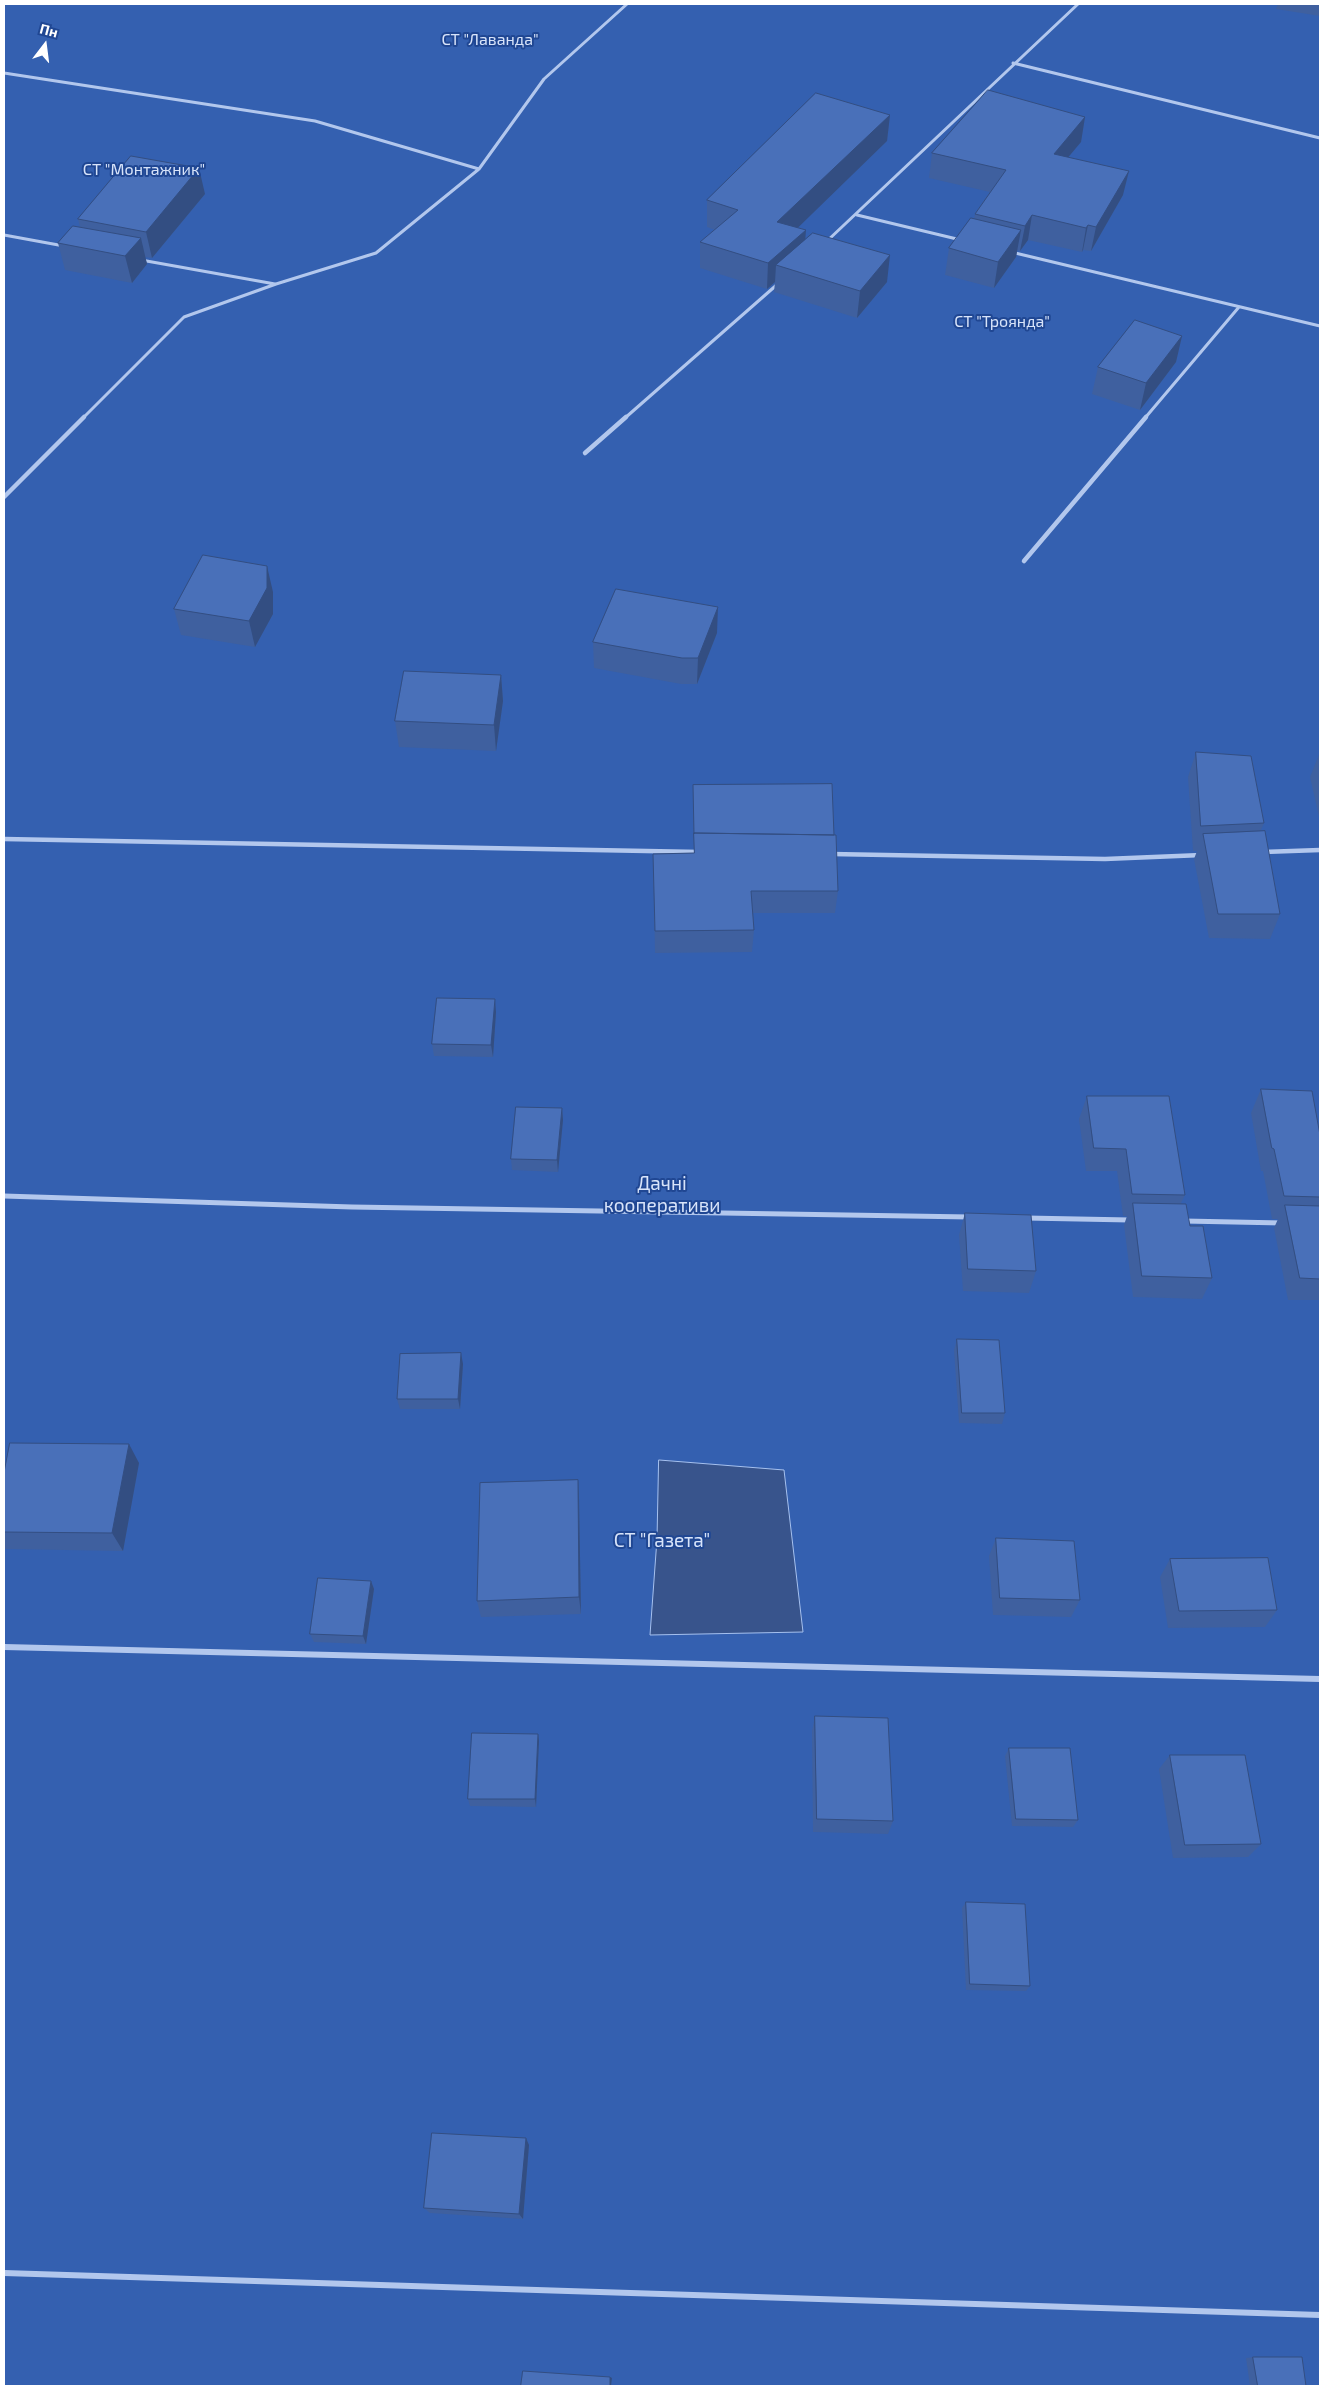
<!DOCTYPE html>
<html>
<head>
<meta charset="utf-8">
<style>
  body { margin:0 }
  #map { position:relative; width:1324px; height:2390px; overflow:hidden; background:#204793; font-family:"Exo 2",sans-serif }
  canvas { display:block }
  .frame { position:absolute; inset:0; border:5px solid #fff; pointer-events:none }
  .north { position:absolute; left:20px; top:20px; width:50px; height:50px; -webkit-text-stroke:4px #204793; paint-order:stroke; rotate:15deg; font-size:14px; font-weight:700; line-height:20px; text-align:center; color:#fff }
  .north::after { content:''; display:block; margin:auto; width:18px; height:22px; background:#fff; clip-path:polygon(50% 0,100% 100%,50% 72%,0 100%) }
</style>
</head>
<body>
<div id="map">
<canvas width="1324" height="2390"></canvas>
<div class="frame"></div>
<div class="north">Пн</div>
</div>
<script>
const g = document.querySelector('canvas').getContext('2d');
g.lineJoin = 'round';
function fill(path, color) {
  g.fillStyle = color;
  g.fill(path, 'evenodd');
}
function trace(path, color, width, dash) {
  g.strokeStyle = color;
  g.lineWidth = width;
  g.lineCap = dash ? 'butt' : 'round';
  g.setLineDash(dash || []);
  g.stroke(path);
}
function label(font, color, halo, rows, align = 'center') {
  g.font = font + ' "Exo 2",sans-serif';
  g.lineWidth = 4;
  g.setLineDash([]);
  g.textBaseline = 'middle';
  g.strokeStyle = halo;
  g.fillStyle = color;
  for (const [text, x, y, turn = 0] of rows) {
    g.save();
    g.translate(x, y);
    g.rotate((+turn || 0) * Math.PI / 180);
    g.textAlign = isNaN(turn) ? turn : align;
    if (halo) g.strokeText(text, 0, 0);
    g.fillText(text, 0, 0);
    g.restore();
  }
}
fill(new Path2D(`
  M4,4H1320V2386H4Z`), '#3460b0');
const water = new Path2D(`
  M659,1460L784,1470L803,1632L650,1635L657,1539Z`);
fill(water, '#38548c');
trace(water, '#a6c1ef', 1);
trace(new Path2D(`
  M1013,63L1320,138
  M4,73L315,121L479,169
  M857,215L961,240
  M4,235L64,246
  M826,242L1078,4
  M1011,252L1320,326
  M141,260L275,284
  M83,418L184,317L276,284L376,253L479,169L544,79L627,4
  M625,418L780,282
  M1145,418L1239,307`), '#b2c7ed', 3);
trace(new Path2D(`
  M585,453L626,417
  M4,497L84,417
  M1024,561L1146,417
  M4,839L700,852
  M1263,852L1320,850
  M831,854L1105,859L1202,855`), '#b2c7ed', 4.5);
trace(new Path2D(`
  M4,1196L352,1207L970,1217
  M1026,1218L1130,1220
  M1184,1221L1283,1223`), '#b2c7ed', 5);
trace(new Path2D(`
  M4,1647L1320,1679
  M4,2273L1320,2315`), '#b2c7ed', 6);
fill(new Path2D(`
  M1278,4H1320V16L1276,9Z
  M890,115L887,141L797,228L805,240L887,282L857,318L774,292L775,282L767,289L700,268V242L715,230L707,227V200Z
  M1085,117L1081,142L1068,157L1123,195L1091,251L1083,250L1082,252L1028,240L1020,251L1017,250L1016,257L994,288L945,275L949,248L974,219L975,214L990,192L929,178L932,153Z
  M205,194L152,258L145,257L147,264L132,283L65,270L58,243L80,227L78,219Z
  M1182,336L1176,362L1140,410L1092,394L1098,367Z
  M273,592V614L255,647L181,635L174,609Z
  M717,633L697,684H681L594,668L593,642Z
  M501,675L503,701L496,751L399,747L395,721Z
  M1196,752L1264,823L1260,832L1280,914L1270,939L1209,938L1194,859L1197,851H1193L1188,777Z
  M1320,752V821L1310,777Z
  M693,785L834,835L838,891L835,913H753L754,930L752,952L655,953L653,854L694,853Z
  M496,1012L493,1057L434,1056L432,1044Z
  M1261,1089L1320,1135V1300H1288L1274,1228L1278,1219H1272L1263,1171H1261L1251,1113Z
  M1087,1096L1185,1195L1181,1203L1212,1278L1202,1299L1133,1297L1124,1225L1127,1216H1123L1117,1171H1086L1079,1119Z
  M562,1108L563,1120L558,1172L512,1170L511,1159Z
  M965,1213L1036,1271L1029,1293L963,1291L959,1235Z
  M957,1339L1005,1413L1002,1424L959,1423L954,1350Z
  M463,1364L460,1409H400L397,1399Z
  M139,1463L123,1551L5,1549L4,1548V1473Z
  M578,1480L579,1499L581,1614L481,1617L477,1601Z
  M996,1538L1080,1600L1071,1617L993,1615L989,1556Z
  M1170,1559L1277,1610L1265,1627L1168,1628L1160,1577Z
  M371,1581L374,1589L366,1644L314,1642L310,1634Z
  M815,1716L893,1821L888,1834L813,1832L812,1731Z
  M538,1734L539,1741L536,1807L470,1806L468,1799Z
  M1009,1748L1078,1820L1073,1827L1012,1826L1005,1756Z
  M1170,1755L1261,1844L1248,1857L1173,1858L1159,1769Z
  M966,1902L1030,1986L1026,1991L966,1990L962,1908Z
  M529,2145L523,2219L430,2213L424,2208Z
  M1253,2357L1306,2386H1250L1246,2358Z`), '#3f609f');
fill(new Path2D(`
  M890,115L887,141L776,249L777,222Z
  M1085,117L1081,142L1050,179L1054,154Z
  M199,168L205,194L152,258L146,232Z
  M1129,171L1123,195L1091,251L1096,227Z
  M1032,215L1028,240L1020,251L1025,226Z
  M1088,225L1083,250L1082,252L1086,228Z
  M806,230L804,257L776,265L775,282L767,289L768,263Z
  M1021,230L1016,257L994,288L998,262Z
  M141,238L147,264L132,283L125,256Z
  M890,255L887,282L857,318L860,291Z
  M1182,336L1176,362L1140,410L1146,383Z
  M267,566L273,592V614L255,647L249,621Z
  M718,607L717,633L697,684L698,658Z
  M501,675L503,701L496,751L494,725Z
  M495,999L496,1012L493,1057L491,1045Z
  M562,1108L563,1120L558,1172L557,1160Z
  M461,1353L463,1364L460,1409L458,1399Z
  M129,1444L139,1463L123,1551L112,1533Z
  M578,1480L579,1499L581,1614L579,1597Z
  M371,1581L374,1589L366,1644L363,1636Z
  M538,1734L539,1741L536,1807L535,1799Z
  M526,2138L529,2145L523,2219L519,2214Z
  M610,2377L612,2378L611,2386H610Z`), '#334e82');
const building = new Path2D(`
  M988,90L1085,117L1054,154L1129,171L1096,227L1088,225L1086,228L1032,215L1025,226L975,214L1006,170L932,153Z
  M816,93L890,115L777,222L806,230L768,263L700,242L738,210L707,200Z
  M131,156L199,168L146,232L78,219Z
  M971,218L1021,230L998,262L949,248Z
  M73,226L141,238L125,256L58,243Z
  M813,233L890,255L860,291L776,265Z
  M1135,320L1182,336L1146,383L1098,367Z
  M203,555L267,566V588L249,621L174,609Z
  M616,589L718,607L698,658H682L593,642Z
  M404,671L501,675L494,725L395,721Z
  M1196,752L1251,756L1264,823L1201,826Z
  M832,784L834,835L694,833V834L693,785Z
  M1265,831L1280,914H1218L1203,834Z
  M694,833L836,835L838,891H751L754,930L655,931L653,854L694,853Z
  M437,998L495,999L491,1045L432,1044Z
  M1261,1089L1312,1091L1320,1135V1197L1284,1196L1274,1149L1272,1148Z
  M1087,1096H1169L1185,1195L1132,1194L1126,1149L1094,1148Z
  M516,1107L562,1108L557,1160L511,1159Z
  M1133,1203L1186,1204L1190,1226H1203L1212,1278L1142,1276Z
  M1285,1205L1320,1206V1279L1300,1278Z
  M965,1213L1031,1215L1036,1271L968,1269Z
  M957,1339L999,1340L1005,1413H962Z
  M461,1353L458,1399H397L400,1354Z
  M10,1443L129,1444L112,1533L4,1532V1473Z
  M578,1480L579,1597L477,1601L480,1483Z
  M996,1538L1074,1541L1080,1600L1000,1598Z
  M1268,1558L1277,1610L1179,1611L1170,1559Z
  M318,1578L371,1581L363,1636L310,1634Z
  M815,1716L888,1718L893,1821L817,1819Z
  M472,1733L538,1734L535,1799H468Z
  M1009,1748H1070L1078,1820L1016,1819Z
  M1170,1755H1245L1261,1844L1185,1845Z
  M966,1902L1025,1904L1030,1986L970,1984Z
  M432,2133L526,2138L519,2214L424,2208Z
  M1253,2357H1302L1306,2386H1258Z
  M523,2371L610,2377V2386H521Z`);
fill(building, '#4970b9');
trace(building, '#334e82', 1);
label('16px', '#d8e4fa', '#204793', [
  ["СТ \"Лаванда\"",490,40],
  ["СТ \"Монтажник\"",144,170],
  ["СТ \"Троянда\"",1002,322]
]);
label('19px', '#d8e4fa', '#204793', [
  ["Дачні",662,1184],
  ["кооперативи",662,1206],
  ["СТ \"Газета\"",662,1541]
]);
</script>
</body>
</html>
